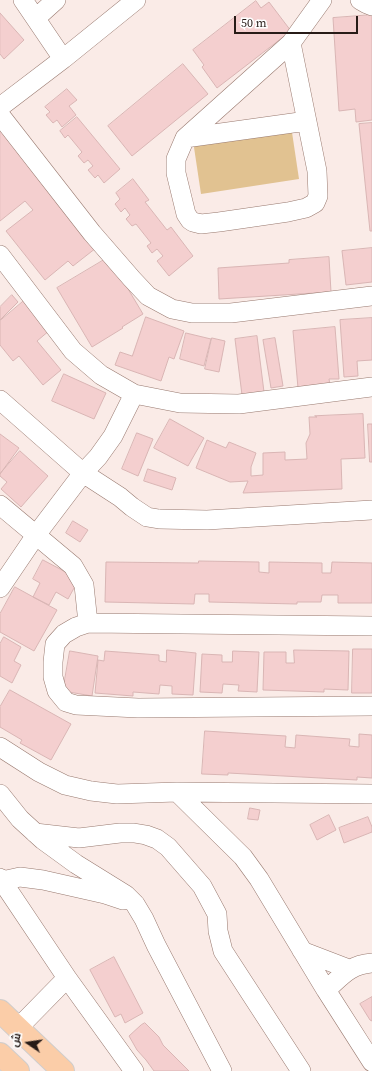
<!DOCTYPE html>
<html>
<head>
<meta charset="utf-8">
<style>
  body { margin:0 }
  #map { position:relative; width:372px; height:1071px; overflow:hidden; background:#faebe7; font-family:"Source Serif 4",Cairo,serif }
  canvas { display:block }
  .north { position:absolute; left:8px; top:1023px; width:40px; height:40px; -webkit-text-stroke:3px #fff; paint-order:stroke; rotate:283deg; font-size:11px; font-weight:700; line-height:16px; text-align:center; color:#271b17 }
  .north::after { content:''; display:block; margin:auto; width:14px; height:18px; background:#271b17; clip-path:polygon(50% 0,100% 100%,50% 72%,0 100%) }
  .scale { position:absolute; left:234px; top:16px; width:124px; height:18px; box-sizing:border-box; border:2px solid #271b17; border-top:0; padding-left:5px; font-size:12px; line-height:14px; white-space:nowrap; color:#271b17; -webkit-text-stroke:3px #fff; paint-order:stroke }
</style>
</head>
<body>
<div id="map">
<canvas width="372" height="1071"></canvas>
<div class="north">ش</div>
<div class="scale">50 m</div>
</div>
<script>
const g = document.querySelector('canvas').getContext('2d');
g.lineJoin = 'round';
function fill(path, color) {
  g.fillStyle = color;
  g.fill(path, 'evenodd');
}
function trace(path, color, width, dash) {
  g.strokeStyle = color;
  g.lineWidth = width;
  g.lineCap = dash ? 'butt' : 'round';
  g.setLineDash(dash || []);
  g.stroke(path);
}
fill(new Path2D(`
  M290,119L299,179L201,194L192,134Z`), '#e1c291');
const building = new Path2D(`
  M256,1L261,8L269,2L291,31L217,88L202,67L204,65L193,50Z
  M0,13L24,40L4,59L0,54Z
  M372,15V120L356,122L355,109L339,111L333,18Z
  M183,64L208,94L132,156L108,126Z
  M67,89L77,100L69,106L76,115L62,127L57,120L53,123L46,115L50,112L45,107Z
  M77,117L120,169L104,183L98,175L95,178L88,170L93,166L88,160L84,163L78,156L82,152L68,135L65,138L60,131Z
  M372,123V231H370L359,124Z
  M0,127L96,248L73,266L68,261L45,280L6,231L33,210L25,201L0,221Z
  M133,179L149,200L145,202L167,230L171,227L193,256L169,276L157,261L163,256L157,249L152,253L147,246L151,243L136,224L132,226L126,219L130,215L125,208L121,212L115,204L120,199L116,193Z
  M372,248V282L346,285L342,251Z
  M109,257L143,314L122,327L123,328L92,347L57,288Z
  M329,257L331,292L219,299L218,268L289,263V260Z
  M12,295L18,302L0,320V307Z
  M25,300L50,330L37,341L61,370L43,385L19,356L13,361L0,345V321Z
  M146,317L184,331L174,359L169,357L161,381L115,365L120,352L132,356Z
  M372,318V360L357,361L358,376L344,377L340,320Z
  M335,327L339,379H329L330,385L298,388L293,331Z
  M186,333L211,339L204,366L180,359Z
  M257,336L264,392L242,395L235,339Z
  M212,338L225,341L219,372L205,369Z
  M275,338L283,386L271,388L263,340Z
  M64,374L106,393L94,419L52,401Z
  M363,414L365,458L341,459L342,489L243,493L248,481L230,482L196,468L207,440L226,448L229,442L256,453L251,467V476L263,475V453L285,452V460L307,459L306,443L310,434L309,417H317L315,416Z
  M170,419L204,438L188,466L154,448Z
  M368,424H372V462H370Z
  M137,433L153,439L138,476L122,469Z
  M0,434L19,448L0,474Z
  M20,451L48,476L21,507L1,489L7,482L0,476V474Z
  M148,469L176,478L172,490L144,481Z
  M73,521L88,530L80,542L66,533Z
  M43,560L79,579L68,599L56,592L49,605L33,597L40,583L33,579Z
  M199,561L259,562V572L269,573V562L322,563V573H331L332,562L372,563V603H338V595H322L321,602H297V604L209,602V594H195L194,604L105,602L106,562L198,563Z
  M15,587L57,610L34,651L0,632V614Z
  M4,637L21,647L14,661L21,665L12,683L0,676V644Z
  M353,649H372V693H352Z
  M167,650L196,653L193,695L172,694V686L160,685L159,694L133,692V696L95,693L98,660L104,661L105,651L159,655V661L166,662Z
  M294,650L349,651L348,690L324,689V692L263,690L264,652H286V663H294Z
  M70,651L98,656L92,696L63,691Z
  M233,651L259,652L257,692L238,691L239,685L223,684L222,693L200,692L202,654L222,655V662H232Z
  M10,690L71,724L51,760L20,743L22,740L0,727V707Z
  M205,731L286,736L285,747L295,748L296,735L350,739L349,746L359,747V734L372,735V778L357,777V780L228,773V775L202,774Z
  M250,808L260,810L258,820L248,819Z
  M329,815L336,830L317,840L310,825Z
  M368,817L372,827V832L344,843L339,828Z
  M114,957L143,1013L125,1023L121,1014L115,1017L90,970Z
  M372,997V1021L370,1020L360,1004Z
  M145,1023L159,1037L163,1045L189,1071H154L146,1060L137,1050L129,1036L141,1025Z`);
fill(building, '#f4cfcf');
trace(building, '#d9b5b4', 1);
const minor = new Path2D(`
  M23,0L63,59
  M360,0L367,4L372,6
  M36,18L56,0
  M291,43L317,171L318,196L315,203L306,208L288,212L219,222L201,224L193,222L190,220L186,214L176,173V159L185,138L291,43L322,0
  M0,107L63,59L136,0
  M0,115L92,233L132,279L148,296L172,309L192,313H231L372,296
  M185,138L307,121
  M0,255L73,351L101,375L134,394L180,403L239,404L372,387
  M0,400L83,473L120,497L132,507L147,517L159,519L207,520L372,510
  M0,505L73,566L84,585L88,623L372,626
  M0,588L36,535L83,473L98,457L113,436L134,394
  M88,623L76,627L64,634L55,644L53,662V677L57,691L66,702L76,705L138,708L372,706
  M0,747L39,772L65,785L91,791L117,794L177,792L372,794
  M177,792L243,857L259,879L326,990L372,1062
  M0,794L20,819L43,840L76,864L126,895L135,904L144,919L156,945L222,1071
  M35,833L79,838L120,833H134L146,835L157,839L168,847L202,886L217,914L218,931L223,951L301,1071
  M0,878L67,978L18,1028
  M0,881H2L20,877L43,880L105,894L123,900
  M302,951L349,969
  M67,978L134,1071
  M326,990C342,976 349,965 372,963`);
const primary = new Path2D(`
  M0,1011L63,1071
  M0,1054L18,1071`);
trace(minor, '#98796f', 20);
trace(primary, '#cfcdcc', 24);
trace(minor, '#fff', 19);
trace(primary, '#fbcda8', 22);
</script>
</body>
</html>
